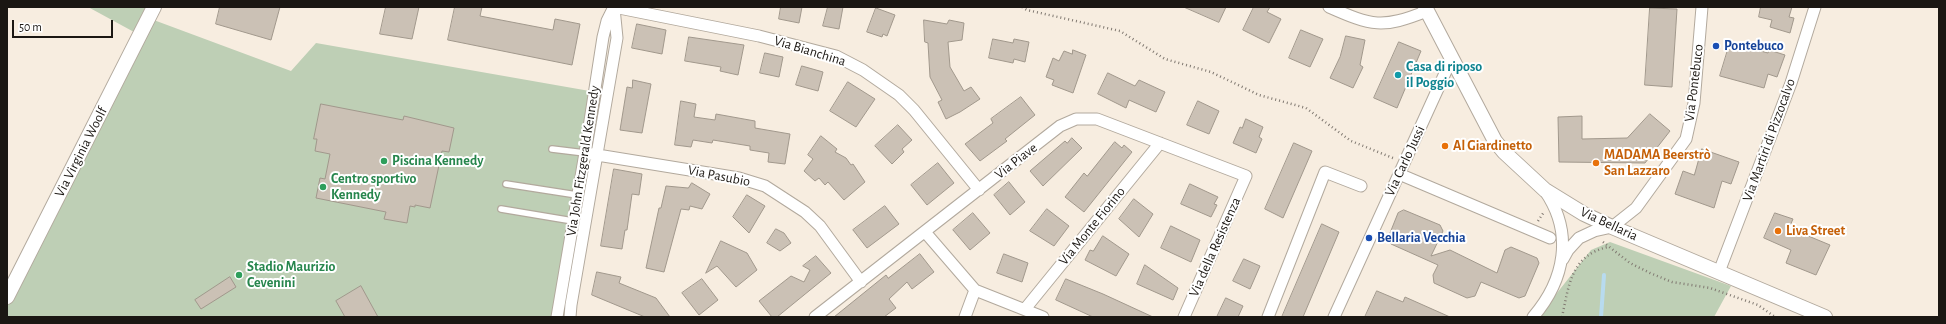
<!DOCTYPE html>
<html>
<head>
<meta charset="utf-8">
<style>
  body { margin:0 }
  #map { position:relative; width:1946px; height:324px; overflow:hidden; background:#f7ede0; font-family:"Alegreya Sans",sans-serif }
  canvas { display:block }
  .frame { position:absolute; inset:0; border:8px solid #1b1713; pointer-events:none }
  .scale { position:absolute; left:12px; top:20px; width:101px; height:18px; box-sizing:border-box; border:2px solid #1b1713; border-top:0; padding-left:5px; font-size:12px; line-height:14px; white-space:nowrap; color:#1b1713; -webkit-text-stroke:3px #fff; paint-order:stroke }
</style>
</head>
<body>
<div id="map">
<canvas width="1946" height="324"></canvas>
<div class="frame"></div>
<div class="scale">50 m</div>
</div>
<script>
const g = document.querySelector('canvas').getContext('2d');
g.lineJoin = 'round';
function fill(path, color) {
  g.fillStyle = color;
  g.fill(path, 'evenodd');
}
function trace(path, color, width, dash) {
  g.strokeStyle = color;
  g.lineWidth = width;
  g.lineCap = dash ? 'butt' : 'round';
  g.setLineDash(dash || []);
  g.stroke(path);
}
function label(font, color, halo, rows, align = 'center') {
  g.font = font + ' "Alegreya Sans",sans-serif';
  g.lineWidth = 4;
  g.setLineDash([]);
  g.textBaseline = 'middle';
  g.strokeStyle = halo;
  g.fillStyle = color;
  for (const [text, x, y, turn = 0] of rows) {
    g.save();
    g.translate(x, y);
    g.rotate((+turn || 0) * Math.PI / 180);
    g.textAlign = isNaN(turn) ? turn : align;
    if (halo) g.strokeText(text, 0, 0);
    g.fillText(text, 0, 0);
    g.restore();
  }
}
fill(new Path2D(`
  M88,7H157L151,19L291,71L316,43L601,93L569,281L567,317H7V300L134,32Z
  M1610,242L1731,286L1714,317H1538L1591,250Z`), '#becfb5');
trace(new Path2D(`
  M1601,317L1604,275`), '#b8dbef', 4);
const building = new Path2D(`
  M220,7H280L271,40L216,24Z
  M386,7H419L412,39L380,34Z
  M455,7H482L480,16L553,30L555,19L580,24L572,65L448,40Z
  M781,7H802L799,23L779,19Z
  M828,7H843L839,29L823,26Z
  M1184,7H1226L1219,22Z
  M1254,7H1270L1267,12L1281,19L1269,43L1243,30Z
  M1761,7H1792L1789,17L1794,18L1790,33L1770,27L1772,20L1759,17Z
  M876,8L895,15L887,36L883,34L882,37L867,32Z
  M1650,8L1677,9L1672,87L1645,85Z
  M924,20L947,24L949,20L964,23L962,40L948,42L950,67L964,91L971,87L980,99L960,112L946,119L938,102L942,100L930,77L928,43L925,42Z
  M637,24L666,30L662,54L632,48Z
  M1301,30L1323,39L1310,67L1289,58Z
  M1346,36L1365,40L1360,65L1363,67L1353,88L1330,78L1340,57Z
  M689,37L744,45L738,75L720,71L721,67L685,61Z
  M993,39L1013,43L1014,39L1029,42L1025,62L1014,59L1013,63L989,58Z
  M1399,42L1421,51L1397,108L1374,98Z
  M1730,43L1768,53L1769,50L1785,55L1777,77L1768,74L1764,88L1720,76Z
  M1073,50L1086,55L1073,93L1052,85L1054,80L1046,77L1053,58L1059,61L1064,51L1072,54Z
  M765,53L783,57L779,77L760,73Z
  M802,66L823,72L818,91L796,85Z
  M1108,73L1135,86L1139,80L1165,92L1156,112L1129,100L1126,108L1098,94Z
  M633,80L651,84L642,133L620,130L627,87L632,88Z
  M848,82L875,99L856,127L830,111Z
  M1021,97L1035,115L1005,139L1007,141L980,161L965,144L993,123L991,119Z
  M681,101L696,104L694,117L715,120L716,114L755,121V128L790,134L785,164L768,162L769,153L750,150V146L713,140L712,143L693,140L691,147L675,145Z
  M1198,101L1219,111L1209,134L1187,125Z
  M321,104L403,120L404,116L454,128L449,152L442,151L430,208L415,205V207L410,206L407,223L384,219L386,212L316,198L320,178L325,179L330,154L315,151L317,139H314Z
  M1650,114L1670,131L1645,163L1559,162L1558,117L1582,116V139L1627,138Z
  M1246,119L1263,127L1259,137L1262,139L1256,153L1233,143L1240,127L1242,128Z
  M898,125L912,140L902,149L904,152L892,164L875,146Z
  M821,136L837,149L835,152L846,158L851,165L853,164L865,182L844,200L828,182L825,185L819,178L815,181L804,171L813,159L808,155Z
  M1072,138L1082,148L1043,186L1030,171L1065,141L1067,143Z
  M1115,142L1122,148L1124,145L1132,152L1084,212L1065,197L1084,173L1087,176Z
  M1294,143L1312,151L1283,218L1265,209Z
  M1702,149L1739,162L1731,184L1722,181L1714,208L1675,194L1683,171L1694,175Z
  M938,163L954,183L927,205L911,185Z
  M614,169L642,174L639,195L632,194L627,230H625L622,249L601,246Z
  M1009,182L1025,202L1010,215L994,195Z
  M692,183L710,194L702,209L690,206L689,210L681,209L664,272L646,268L659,208H661L666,186L688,188Z
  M1190,184L1218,197L1214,204L1217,205L1211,217L1181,204Z
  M747,195L765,206L749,233L733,217Z
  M1134,199L1153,214L1139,237L1119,219Z
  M885,206L899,224L867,248L853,230Z
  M1047,209L1069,226L1054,246L1030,231Z
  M1404,210L1440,225L1443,231L1431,256L1450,250L1497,273L1505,250L1511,247L1537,258L1539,263L1525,296L1519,298L1481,282L1475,296L1467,298L1434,283L1433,275L1438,265L1391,244L1388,238L1398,213Z
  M973,213L990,233L970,250L953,230Z
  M1775,213L1793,219L1789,228L1830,245L1816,275L1786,263L1791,250L1764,238Z
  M1322,224L1339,232L1303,317H1282Z
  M1171,226L1200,240L1191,262L1161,248Z
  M776,229L784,233L791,243L780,251L767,243Z
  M1103,236L1129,254L1116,276L1085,260L1090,250L1093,251Z
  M721,241L747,253L757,270L736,287L717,266L706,273Z
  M920,254L934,272L912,289L907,282L889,299L896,308L884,317H834L886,275L888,278Z
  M1004,254L1028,263L1022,282L997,273Z
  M816,256L831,273L777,317H772L759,301L791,276L804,282L810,270L803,266Z
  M1244,259L1260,266L1250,289L1233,281Z
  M1145,265L1178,288L1173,300L1137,284Z
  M597,272L621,277L619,283L656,298L670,317H645L592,295Z
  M230,277L236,287L201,309L195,300Z
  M702,279L718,300L699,315L682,293Z
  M1066,279L1103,294L1153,317H1093L1056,300Z
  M361,286L378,317H345L336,301Z
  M1377,291L1403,302L1405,297L1450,317H1365Z
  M1226,298L1243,306L1238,317H1217Z`);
fill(building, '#cbc1b5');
trace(building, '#a1988c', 1);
const service = new Path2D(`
  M552,149L585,153
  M506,184L577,195
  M501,209L573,221`);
const minor = new Path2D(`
  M614,7L759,36L836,56L863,70L899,95L914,110L979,190
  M1329,7C1372,26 1382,29 1427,11
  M585,153L739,178L765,186L805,212L820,226L861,282
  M1399,174L1550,238
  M925,232L975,290L1043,317
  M1563,259L1568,250L1579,238L1594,231L1612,227L1636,208L1686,139L1694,103L1702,7
  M1719,272L1791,83L1815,7
  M1025,309L1160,143
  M557,317L585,153L603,37L607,21L614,7
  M570,317L571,305L617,38L614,8
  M815,317L1060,126L1076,119H1097L1246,176L1184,317
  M965,317L975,290
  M1268,317L1325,172L1361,186
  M1334,317L1451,60
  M1533,317C1565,280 1574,233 1545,191`);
const tertiary = new Path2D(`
  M1425,7L1495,141L1504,152L1545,190L1584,214L1612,227L1825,317
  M7,297L154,7`);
trace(service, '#b2a99d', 8);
trace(minor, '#b2a99d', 13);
trace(tertiary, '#b2a99d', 16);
trace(new Path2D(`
  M1022,7L1027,10L1120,31L1165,59L1211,72L1259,95L1306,108L1351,141L1393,158
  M1538,221L1544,212
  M1603,242L1630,263L1650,273L1672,282L1710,288L1758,305L1775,317
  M1562,317C1569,285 1571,255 1608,247`), '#807971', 2.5, [1, 3]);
trace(service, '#fff', 5.5);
trace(minor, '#fff', 11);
trace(tertiary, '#fff', 14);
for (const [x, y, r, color] of [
  [1716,46,4,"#1a4fb4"],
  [1398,75,4,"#0f9aa8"],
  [1445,146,4,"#e8710a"],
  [384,161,4,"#2e9e5b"],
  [1596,163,4,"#e8710a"],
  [323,187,4,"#2e9e5b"],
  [1778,231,4,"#e8710a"],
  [1369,238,4,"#1a4fb4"],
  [239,275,4,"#2e9e5b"]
]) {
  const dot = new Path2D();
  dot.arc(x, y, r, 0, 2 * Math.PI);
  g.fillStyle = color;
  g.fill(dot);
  trace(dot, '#fff', 1.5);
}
label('bold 14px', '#164399', '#fff', [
  ["Pontebuco",1724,46],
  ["Bellaria Vecchia",1377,238]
], 'left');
label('14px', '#1b1713', '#fff', [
  ["Via Bianchina",810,51,17],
  ["Via Pontebuco",1694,83,-83],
  ["Via Martiri di Pizzocalvo",1769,140,-70],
  ["Via Virginia Woolf",81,152,-63],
  ["Via John Fitzgerald Kennedy",583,161,-81],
  ["Via Piave",1016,161,-38],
  ["Via Carlo Jussi",1405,161,-65],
  ["Via Pasubio",719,176,11],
  ["Via Bellaria",1609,224,25],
  ["Via Monte Fiorino",1092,226,-51],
  ["Via della Resistenza",1215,247,-66]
]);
label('bold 14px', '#0d838f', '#fff', [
  ["Casa di riposo",1406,67],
  ["il Poggio",1406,83]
], 'left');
label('bold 14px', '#c56008', '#fff', [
  ["Al Giardinetto",1453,146],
  ["MADAMA Beerstrò",1604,155],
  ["San Lazzaro",1604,171],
  ["Liva Street",1786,231]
], 'left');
label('bold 14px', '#27864d', '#fff', [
  ["Piscina Kennedy",392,161],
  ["Centro sportivo",331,179],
  ["Kennedy",331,195],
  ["Stadio Maurizio",247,267],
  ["Cevenini",247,283]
], 'left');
</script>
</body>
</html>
